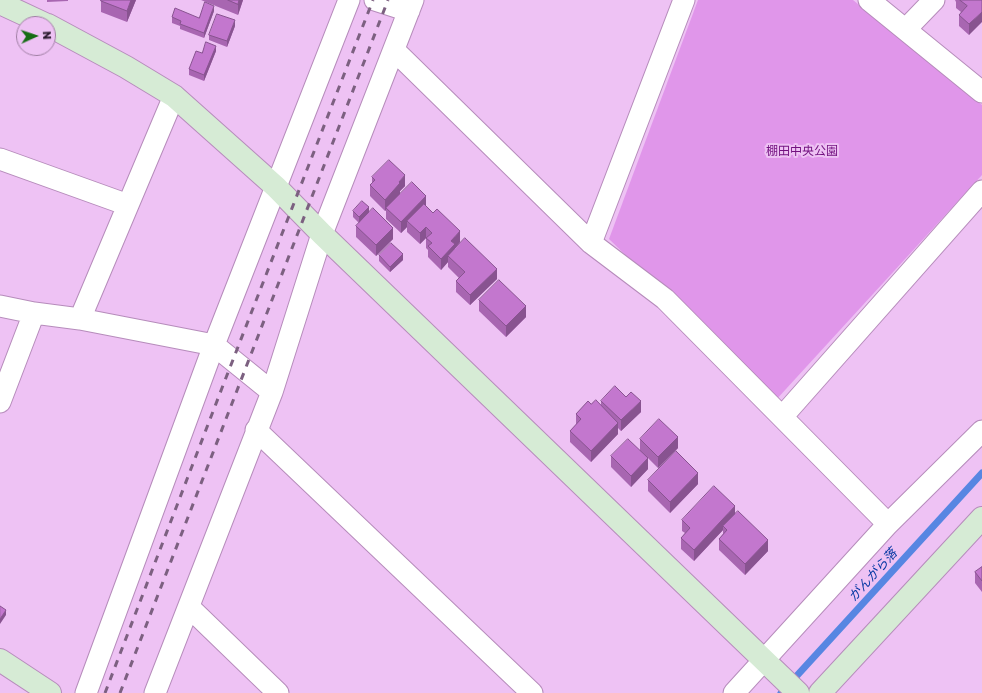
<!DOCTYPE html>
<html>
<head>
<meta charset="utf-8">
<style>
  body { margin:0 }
  #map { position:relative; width:982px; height:693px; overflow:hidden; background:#eec2f4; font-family:"Golos Text",sans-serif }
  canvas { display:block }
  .north { position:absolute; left:16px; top:16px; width:40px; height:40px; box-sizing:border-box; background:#eec2f4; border:1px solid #a07fa4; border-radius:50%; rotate:87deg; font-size:11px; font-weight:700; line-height:16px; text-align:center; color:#2a1a2d }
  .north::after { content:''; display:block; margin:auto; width:14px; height:18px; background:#166c14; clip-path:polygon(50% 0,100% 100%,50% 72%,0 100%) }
</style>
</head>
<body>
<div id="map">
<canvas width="982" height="693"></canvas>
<div class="north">N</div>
</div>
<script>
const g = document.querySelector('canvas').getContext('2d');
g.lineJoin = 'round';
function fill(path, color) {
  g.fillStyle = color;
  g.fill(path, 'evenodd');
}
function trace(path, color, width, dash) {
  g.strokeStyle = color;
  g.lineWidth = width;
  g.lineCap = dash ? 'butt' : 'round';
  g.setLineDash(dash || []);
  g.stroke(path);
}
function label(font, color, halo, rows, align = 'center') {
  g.font = font + ' "Golos Text","Noto Sans JP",sans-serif';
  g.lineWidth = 4;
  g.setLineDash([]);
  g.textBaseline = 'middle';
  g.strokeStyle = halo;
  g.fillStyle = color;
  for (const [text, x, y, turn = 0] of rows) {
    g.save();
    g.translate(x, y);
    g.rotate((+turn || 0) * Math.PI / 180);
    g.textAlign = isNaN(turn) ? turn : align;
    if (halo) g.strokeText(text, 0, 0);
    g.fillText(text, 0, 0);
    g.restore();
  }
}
fill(new Path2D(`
  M698,0H853L982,105V175L775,401L609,239Z`), '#e096ea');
trace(new Path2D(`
  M781,693L982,473`), '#5786e2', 7);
const street = new Path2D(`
  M375,0L409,11
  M869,0L982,92
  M906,29L934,0
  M394,50L591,243L665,299L888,524
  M174,96L80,319L214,345L272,392
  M0,159L128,205
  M591,243L684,0
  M0,306L34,313L0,402
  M34,313L80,319
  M782,417L982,191
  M256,430L532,693
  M189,607L278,693
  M86,693L214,345L349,0
  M155,693L272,392L322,234L413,0
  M734,693L888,524L982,431`);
const secondary = new Path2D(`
  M0,3L45,24
  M48,25L126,67L174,96L276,187L322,234L798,693
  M0,660L50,693
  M820,693L982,518`);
trace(street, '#b68cbb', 23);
trace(secondary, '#b68cbb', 24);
trace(street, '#fff', 21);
trace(secondary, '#d6ebd5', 22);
trace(new Path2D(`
  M105,693L222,388L373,0
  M120,693L388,0`), '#7c6080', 3, [7, 7]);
fill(new Path2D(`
  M47,0H68V1L47,2Z
  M101,0H136L127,22L101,12Z
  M201,0H243L238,15Z
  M955,0H982L969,35L959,26V15L961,12L956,8V2Z
  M214,11L204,38L180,29V26L172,23V17L199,18Z
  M235,26L227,47L209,40V35Z
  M216,51L204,81L189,75V69L202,53Z
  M372,177L405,186L400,191V194L426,206L460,242L455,248V249L497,279L470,305L456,292V281L459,278L448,267V262L441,270L428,257V250L426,248V238L420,244L407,232V227L401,233L386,219V210L385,211L370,196V185L372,183Z
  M353,211L369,213L393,239L376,256L356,237V226L359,223L353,217Z
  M379,255L403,260L390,272L379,261Z
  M479,300L526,317L506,337L479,311Z
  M601,401L641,412L621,431L618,428V434L591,462L570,442V431L576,425V414L591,404L601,405Z
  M640,439L678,448L658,468L648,458V469L631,487L611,467V456L640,450Z
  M648,480L698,484L670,513L648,491Z
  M735,513L768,551L745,575L719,550V539L723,534V530L694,561L681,549V538L685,533L682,531V520Z
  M982,567V592L975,583V572Z`), '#a866b1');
fill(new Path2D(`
  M131,0H136L127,22V11Z
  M239,0H243L238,15V4Z
  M214,6V11L204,38V33Z
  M982,12V22L969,35V24Z
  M235,20V26L227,47V41Z
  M216,46V51L204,81V75Z
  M405,175V186L400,191V194L386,208V210L385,211V200L399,182Z
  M426,196V207L407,221V227L401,233V222Z
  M369,207V213L359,223V217Z
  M426,227V238L420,244V233Z
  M393,228V239L376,256V245Z
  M460,231V242L455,248V255L448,256V262L441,270V259L451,241Z
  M403,254V260L390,272V267Z
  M497,269V279L470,305V295Z
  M526,306V317L506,337V326Z
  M641,401V412L621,431V420Z
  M618,423V434L591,462V451Z
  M678,437V448L658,468V457Z
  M648,458V469L631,487V476Z
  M698,473V484L670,513V502Z
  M735,506V517L723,526V530L694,561V550Z
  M768,540V551L745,575V564Z
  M6,610V615L0,624V619Z`), '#885390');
const building = new Path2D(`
  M101,0H131L127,11L101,1Z
  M228,0H239L238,4Z
  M960,0H982V12L969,24L959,15L967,6Z
  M205,2L214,6L204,33L180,24L181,21L172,17L175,8L199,18Z
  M217,14L235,20L227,41L209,35Z
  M206,42L216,46L204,75L189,69L196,51L202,53Z
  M389,160L405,175L399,182L400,183L385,200L370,185L375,180L372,177Z
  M412,182L426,196L401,222L386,208Z
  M362,201L369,207L359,217L353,211Z
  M424,204L433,213L437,209L460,231L451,241L455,244L441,259L428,246L432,243L426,238L432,233L426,227L420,233L407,221Z
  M373,208L393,228L376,245L356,226Z
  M465,238L497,269L470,295L456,281L465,272L448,256Z
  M391,243L403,254L390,267L379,255Z
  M499,280L526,306L506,326L479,300Z
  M615,386L626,397L631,392L641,401L621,420L601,401Z
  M596,400L618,423L591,451L570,431L581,419L576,414L588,401L591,404Z
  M659,419L678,437L658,457L640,439Z
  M628,439L648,458L631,476L611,456Z
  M676,451L698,473L670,502L648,480Z
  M714,486L735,506L694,550L681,538L690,528L682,520Z
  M738,511L768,540L745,564L719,539L727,530L723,526Z
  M982,567V581L975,572Z
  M0,606L6,610L0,619Z`);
fill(building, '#c377ce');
trace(building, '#885390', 1);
label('12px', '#72107f', '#eec2f4', [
  ["棚田中央公園",802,151]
]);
label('italic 13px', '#0538a3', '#eec2f4', [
  ["がんがら落",873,575,-48]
]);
</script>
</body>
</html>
